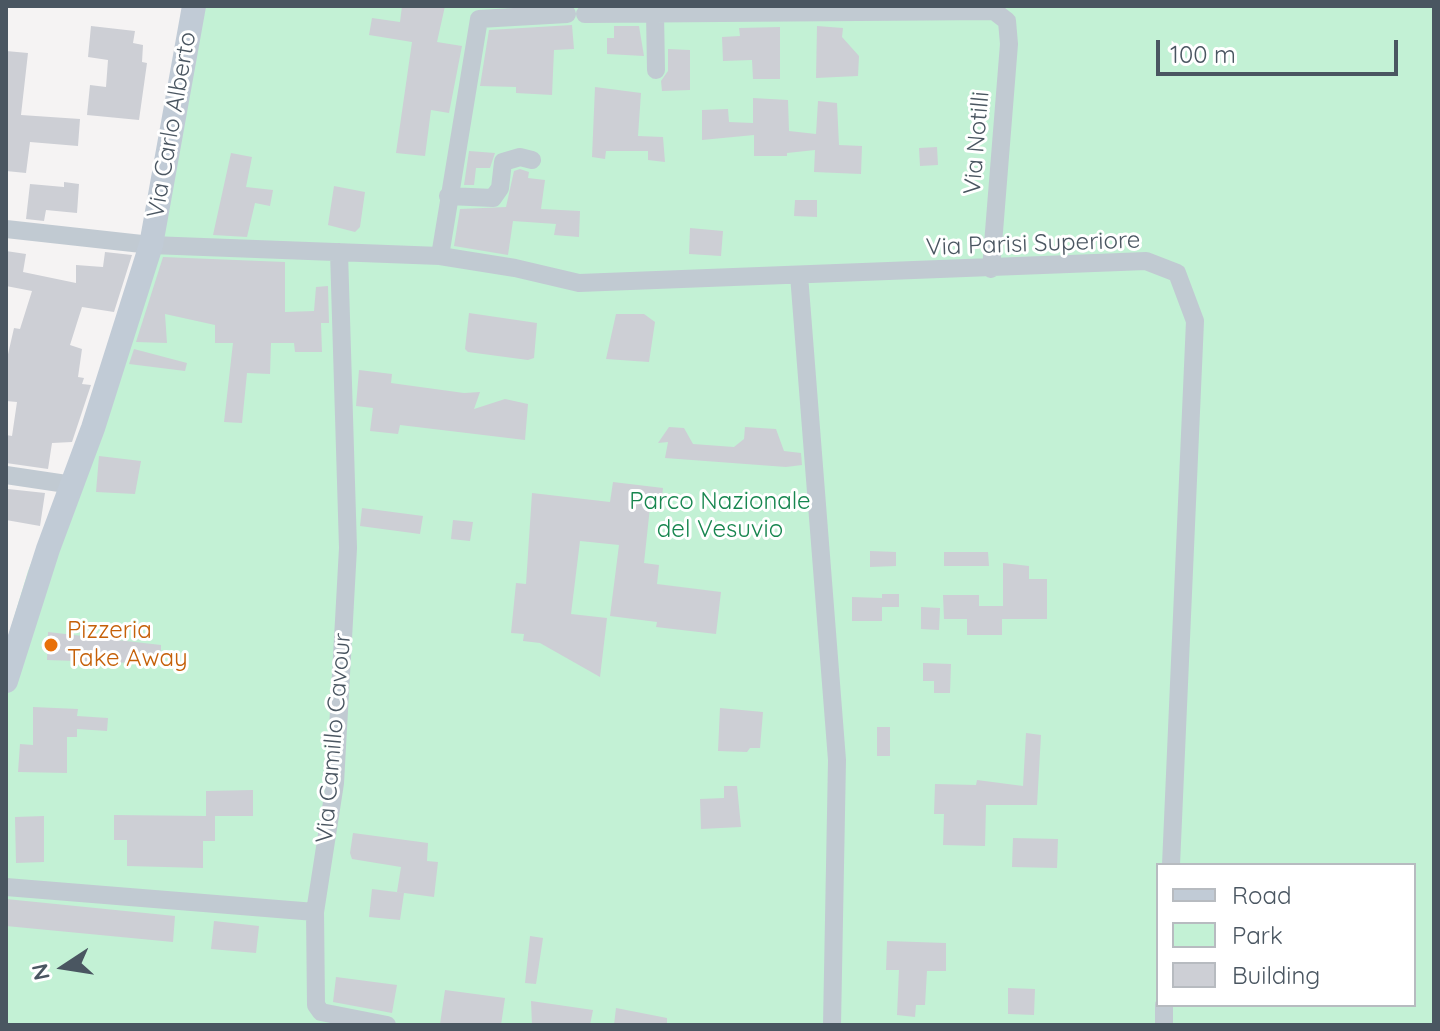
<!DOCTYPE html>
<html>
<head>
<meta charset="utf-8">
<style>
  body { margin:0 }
  #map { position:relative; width:1440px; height:1031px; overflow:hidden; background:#f5f3f3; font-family:Quicksand,sans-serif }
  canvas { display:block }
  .frame { position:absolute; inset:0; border:8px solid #4a5661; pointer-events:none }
  .legend { position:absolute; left:1156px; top:863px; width:260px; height:144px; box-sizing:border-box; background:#fff; border:2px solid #b7bbc0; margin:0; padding:10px 14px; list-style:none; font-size:24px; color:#4a5661 }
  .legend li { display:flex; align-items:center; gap:16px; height:40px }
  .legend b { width:40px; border:2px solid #b7bbc0 }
  .north { position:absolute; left:24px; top:927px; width:80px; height:80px; -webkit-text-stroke:6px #fff; paint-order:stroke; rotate:258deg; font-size:22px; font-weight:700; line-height:32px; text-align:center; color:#4a5661 }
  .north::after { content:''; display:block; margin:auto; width:28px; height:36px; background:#4a5661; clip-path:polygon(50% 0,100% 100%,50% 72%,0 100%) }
  .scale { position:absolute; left:1156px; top:40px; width:242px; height:36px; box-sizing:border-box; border:4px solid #4a5661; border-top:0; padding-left:10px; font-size:24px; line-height:28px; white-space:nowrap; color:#4a5661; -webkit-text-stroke:6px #fff; paint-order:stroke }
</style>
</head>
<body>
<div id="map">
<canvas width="1440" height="1031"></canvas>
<div class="frame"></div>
<ul class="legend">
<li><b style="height:10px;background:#c1cbd6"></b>Road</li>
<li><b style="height:22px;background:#c3f1d5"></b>Park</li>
<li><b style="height:22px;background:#cdcfd5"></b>Building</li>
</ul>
<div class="north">N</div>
<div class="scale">100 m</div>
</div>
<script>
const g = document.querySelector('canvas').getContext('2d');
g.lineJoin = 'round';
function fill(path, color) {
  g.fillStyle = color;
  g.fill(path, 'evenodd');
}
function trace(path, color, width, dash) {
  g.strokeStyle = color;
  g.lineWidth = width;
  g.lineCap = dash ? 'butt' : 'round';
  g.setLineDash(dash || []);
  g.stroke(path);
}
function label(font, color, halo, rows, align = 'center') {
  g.font = font + ' Quicksand,sans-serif';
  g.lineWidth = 6;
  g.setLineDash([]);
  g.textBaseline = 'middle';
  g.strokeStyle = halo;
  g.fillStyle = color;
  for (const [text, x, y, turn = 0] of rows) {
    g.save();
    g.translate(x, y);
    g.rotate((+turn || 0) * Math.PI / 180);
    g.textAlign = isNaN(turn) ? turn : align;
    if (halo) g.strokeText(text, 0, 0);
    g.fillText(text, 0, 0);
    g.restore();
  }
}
fill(new Path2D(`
  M183,6H1434V1025H6V644L28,571L90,419L117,368ZM1158,865H1414V1005H1158Z`), '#c3f1d5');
fill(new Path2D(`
  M402,6H445L437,42L462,46L449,113L431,110L425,156L396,153L412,42L369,35L372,18L400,22Z
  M572,25L574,49L554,50L552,95L516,93V87L480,86L489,30Z
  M91,26L135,31L133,43L143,45L142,62L147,63L139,120L87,115L90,85L106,87L108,60L88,57Z
  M614,26H639L644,56L607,54V38H614Z
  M817,26L843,28L842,37L859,56L858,76L816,78Z
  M780,27V79H753L752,60L723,61L722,37L740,36L739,28Z
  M668,49L690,50V90L662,91L661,81L668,71Z
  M6,51L28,53L21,115L80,119L78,146L30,142L26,173L6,171Z
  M595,87L641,93L638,136L663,137L665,162L648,160V151H606L605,159L592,157Z
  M753,98L788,100L789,131L816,134L818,101L837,103L839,145L862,146L861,174L814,172L815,150L787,153V156H754V135L702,140V110L728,109L729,122L753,123Z
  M937,147L938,165L920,166L919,148Z
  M469,151L495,153L490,168H476L474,185H464Z
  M231,153L252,157L246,187L273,190L270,206L255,203L247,237L213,235Z
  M520,169L529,172L528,178L545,180L541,209L580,211L579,237L554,235L556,224L513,221L508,255L454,246L460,209L506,207L514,171Z
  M64,182L79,184L77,213L46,210L44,221L26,219L30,184L64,187Z
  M334,186L365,192L360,227L355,232L328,225Z
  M795,200H817V217L794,216Z
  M690,228L723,231L721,256L689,254Z
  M6,251L26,254L23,272L76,283V265L103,267L105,252L132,255L114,312L82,307L70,345L82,349L78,377L84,378L82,384L91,385L72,442L52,443L48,469L6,463V435L12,436L17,402L6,401V363L14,328L20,329L32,291L6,286Z
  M163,257L285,262V312L314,311L316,287L328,286L329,323H321L322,352H295L294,343H271L270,374L247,373L242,423L224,422L233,343H215V325L165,314L167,343L136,342Z
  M469,313L537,323L534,358L528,360L468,352L465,349Z
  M616,314H644L655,322L649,362L606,359Z
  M134,349L187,363L185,371L129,364Z
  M359,370L392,374L391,383L464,393L480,392L474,409L505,399L528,404L525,440L400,425L398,434L370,431L373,408L356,406Z
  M669,427L684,428L693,444L734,447L744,439L745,427L776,429L784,451L801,453L802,465L786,467L665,458L668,442L658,443Z
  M99,456L141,461L135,494L96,492Z
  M613,482L663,488L661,508L650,507L644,563L659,565L657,584L721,592L716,634L656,627L657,622L610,616L619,545L580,541L571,614L607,618L600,677L540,643L523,641L524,634L511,633L516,583L526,584L532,493L610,502Z
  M8,489L45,493L40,526L6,520Z
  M362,508L423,516L420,534L360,526Z
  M453,520L473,522L470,541L451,539Z
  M870,551L896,552V566L870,567Z
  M944,552H988L989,566H944Z
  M1003,563L1029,566V579H1047V619H1002V635H967V619H944L943,595H979V606H1003Z
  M882,594H899V607H882V621H852V597L882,598Z
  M921,607L940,608L939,630L921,629Z
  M48,632L161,645V664L47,660Z
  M923,663L951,664L950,693H934V681H923Z
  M33,707L78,709L77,716L108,718L107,731L77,729V737H67V773L18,772L20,744L33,745Z
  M720,708L763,712L760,748H750L747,752L718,751Z
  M877,727H890V756H877Z
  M1026,733L1041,735L1037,805H986L985,846L943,845L944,814H934L935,784L976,785L977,780L1023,786Z
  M724,786H737L741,827L701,829L700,799L724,798Z
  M253,790V816H215V841H203V868L127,866V840H114V815L206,816V791Z
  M44,816V862L16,863L15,817Z
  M353,833L428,843L427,861L438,862L434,897L397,892L401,867L352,859L350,853Z
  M1013,838L1058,839L1057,868L1012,867Z
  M372,889L404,893L400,920L369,917Z
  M6,899L175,916L173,942L6,926Z
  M214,921L259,926L256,953L211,949Z
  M530,936L543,938L536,984L525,983Z
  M887,941L946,943V971H927L925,1005H916L915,1017L897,1015L899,970H886Z
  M336,977L397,985L392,1013L333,1002Z
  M1008,988L1035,989L1034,1015L1008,1014Z
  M445,990L505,998L501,1025L440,1024Z
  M531,1001L593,1010L590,1025H532Z
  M616,1008L667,1018V1025H614Z`), '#cdcfd5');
trace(new Path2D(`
  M655,13L656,70
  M585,14L994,11L1007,21L1009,44L991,269
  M448,196L493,198L500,188L503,162L520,157L532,160
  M6,229L151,245L440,256L515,268L579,283L1146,261L1177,273L1195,321L1171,865
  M440,256L479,19L567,14
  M799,275L837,760L832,1025
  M6,475L73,485
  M6,887L315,912L335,783L348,548L339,252
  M315,912L316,1005L321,1012L387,1025
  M1164,1025V1005`), '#c1cad2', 18);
trace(new Path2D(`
  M6,681L48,549L93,428L151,245L194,6`), '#c1cbd6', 24);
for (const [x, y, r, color] of [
  [51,645,8,"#e8710a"]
]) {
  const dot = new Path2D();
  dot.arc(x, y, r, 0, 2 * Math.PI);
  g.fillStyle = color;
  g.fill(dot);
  trace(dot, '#fff', 3);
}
label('24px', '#4a5661', '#fff', [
  ["Via Carlo Alberto",172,125,-80],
  ["Via Notilli",977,143,-85],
  ["Via Parisi Superiore",1033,244,-2],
  ["Via Camillo Cavour",334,738,-85]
]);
label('24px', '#17864f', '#fff', [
  ["Parco Nazionale",720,502],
  ["del Vesuvio",720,530]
]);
label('24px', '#c56008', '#fff', [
  ["Pizzeria",67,631],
  ["Take Away",67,659]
], 'left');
</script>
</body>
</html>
